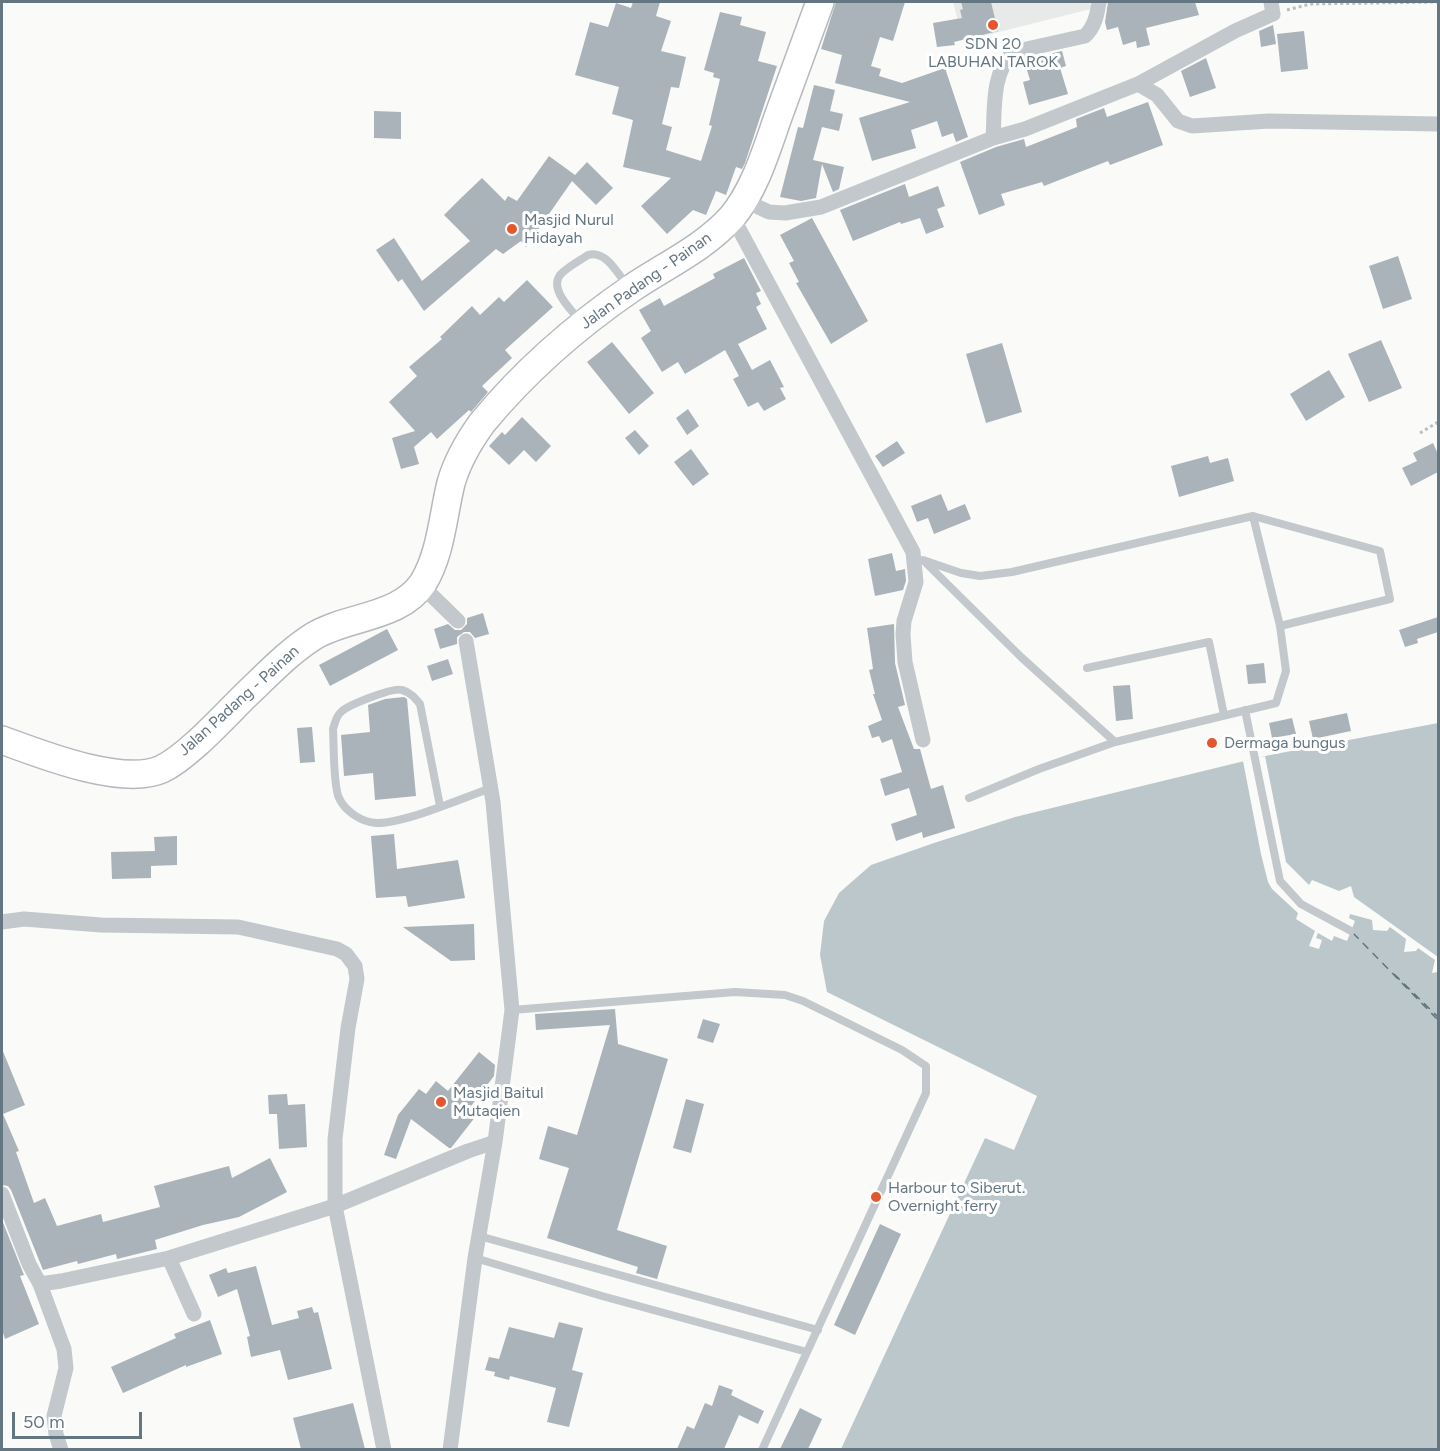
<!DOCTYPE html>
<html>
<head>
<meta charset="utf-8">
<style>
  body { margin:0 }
  #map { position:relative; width:1440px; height:1451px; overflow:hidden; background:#fafaf8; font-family:Figtree,sans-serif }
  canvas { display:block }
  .frame { position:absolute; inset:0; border:3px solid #657683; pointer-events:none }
  .scale { position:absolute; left:12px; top:1412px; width:130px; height:27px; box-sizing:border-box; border:3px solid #657683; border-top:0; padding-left:8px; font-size:18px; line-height:21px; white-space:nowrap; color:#657683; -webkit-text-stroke:4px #fff; paint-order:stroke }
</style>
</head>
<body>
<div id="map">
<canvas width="1440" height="1451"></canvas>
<div class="frame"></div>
<div class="scale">50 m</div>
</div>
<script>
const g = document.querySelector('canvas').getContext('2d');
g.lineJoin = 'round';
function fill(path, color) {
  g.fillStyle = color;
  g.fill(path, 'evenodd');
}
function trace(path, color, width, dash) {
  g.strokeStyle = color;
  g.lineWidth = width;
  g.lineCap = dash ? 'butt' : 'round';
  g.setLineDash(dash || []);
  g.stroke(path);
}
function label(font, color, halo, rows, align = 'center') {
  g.font = font + ' Figtree,sans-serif';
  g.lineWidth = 6;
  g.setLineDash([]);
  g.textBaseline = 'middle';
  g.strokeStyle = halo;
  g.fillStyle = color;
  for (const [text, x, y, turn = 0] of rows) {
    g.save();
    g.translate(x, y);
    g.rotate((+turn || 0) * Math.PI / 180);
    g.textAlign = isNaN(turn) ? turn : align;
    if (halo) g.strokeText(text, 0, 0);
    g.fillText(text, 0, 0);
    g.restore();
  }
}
fill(new Path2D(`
  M953,2H961L963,7L987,2H1090L1091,9L963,41Z`), '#e8e9e9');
fill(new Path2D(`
  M1438,723V1449H841L985,1138L1014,1150L1037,1096L827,992L820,955L824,921L839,893L871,865L934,843L1015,817L1265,756Z`), '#bbc7cb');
fill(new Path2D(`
  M1265,756L1286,862L1309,885L1312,880L1339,891L1351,886L1354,897L1438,957V972L1432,973L1435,960L1418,948L1416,951L1404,952L1406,939L1390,927L1387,931L1373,930L1372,920L1350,914L1349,918L1355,921L1347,941L1334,936L1332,941L1318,933L1316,938L1322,940L1319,949L1309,946L1315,931L1296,919L1298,913L1272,889L1268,882L1261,854L1243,761Z`), '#fafaf8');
trace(new Path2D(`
  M1353,933L1438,1020
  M1394,974L1438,1017`), '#60757c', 1.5, [8, 6]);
fill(new Path2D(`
  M633,2H660L656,16L671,21L661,51L686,57L679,88L671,87L662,124L672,127L666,150L701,161L712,126L709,125L720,79L713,77L714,73L704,70L720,12L742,17L740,25L766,32L758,61L777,66L745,163L742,169L736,167L726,195L716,191L706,215L693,210L667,234L641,206L671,178L623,167L633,120L612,114L619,87L575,75L590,22L608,27L616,3L631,8Z
  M836,2H905L893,41L880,37L871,66L881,69L879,76L902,83L945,68L968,137L956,142L953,133L942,137L937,121L911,130L916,148L872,161L859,118L910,102L835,83L842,55L821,49Z
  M961,2H991L998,31L954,42L955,45L937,47L933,23L962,18L960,10L963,9Z
  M1108,2H1195L1199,15L1146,28L1150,45L1137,48L1136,41L1123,45L1118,27L1107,30L1105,22Z
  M1273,25L1276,44L1261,47L1259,31Z
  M1304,31L1308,69L1281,72L1277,34Z
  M1062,51L1066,66L1060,68L1068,94L1029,105L1023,82L1030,80L1024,60Z
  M1206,58L1216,88L1190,97L1181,71Z
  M814,85L835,90L830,111L843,114L839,131L822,127L813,160L844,167L839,189L833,192L822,164L816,198L801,201L780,197L798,127L803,128Z
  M1148,102L1163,145L1110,165L1108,161L1044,186L1042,182L1001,194L1005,205L979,215L960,162L996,147L1024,139L1026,147L1077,127L1076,119L1104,108L1107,117Z
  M374,111L401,112V139L374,138Z
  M549,156L575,175L587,162L613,188L596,205L572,181L526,247L521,241L503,254L496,249L424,311L402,279L398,282L376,250L394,238L422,281L470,241L444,215L461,198L482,178L505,201L508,196L517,201Z
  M905,184L909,197L938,186L945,206L937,209L944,227L926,234L920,218L901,224L900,222L853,241L840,210Z
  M812,218L868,321L831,344L796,283L799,282L789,263L794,261L780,235Z
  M1398,256L1412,299L1383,309L1369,266Z
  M744,258L761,291L756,293L761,304L756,307L767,329L738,344L752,370L770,360L784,387L780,388L786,399L764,411L758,402L748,407L733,379L739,376L725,350L685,374L678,362L662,372L641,338L651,331L639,310L660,298L664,306L715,278L713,274Z
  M527,280L553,307L505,350L512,358L482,386L488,392L471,412L469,410L437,439L431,432L414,447L419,464L401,469L392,438L415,431L389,402L417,376L409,367L442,339L440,337L472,306L480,315L499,297L504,302Z
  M1381,340L1402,388L1369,402L1348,354Z
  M612,342L654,393L629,414L587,362Z
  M1002,343L1022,412L986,423L966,354Z
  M1329,370L1345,397L1306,421L1290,394Z
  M688,409L699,426L687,435L676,418Z
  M522,417L551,446L536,462L524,450L509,465L489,446L502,432L505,435Z
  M635,430L649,446L639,455L625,438Z
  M897,441L905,453L883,467L875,456Z
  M1433,443L1438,454V472L1411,486L1402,468L1417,461L1413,453Z
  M691,449L709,474L693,486L674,462Z
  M1208,456L1210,463L1228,458L1234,481L1179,497L1171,466Z
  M941,494L948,511L965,504L971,519L934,534L928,518L917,522L911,506Z
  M892,553L896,571L905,569L906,581L903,590L875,596L868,559Z
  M483,613L489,634L475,638L470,632H464L457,637V644L440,649L434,629L448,624L455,630H461L467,624V618Z
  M1438,617V632L1417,639L1418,643L1405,647L1399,630Z
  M894,624L895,663L905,705L898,707L914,749H920L931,789L943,785L955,828L923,838L922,832L896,841L891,824L917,815L909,788L885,796L880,779L902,772L892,739L882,743L879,736L872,738L868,726L882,720L873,694H875L869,670L873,669L867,628Z
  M387,629L398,650L330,686L319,665Z
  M448,659L453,674L432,681L427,666Z
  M1264,663L1266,683L1248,684L1246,665Z
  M1130,685L1133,719L1116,721L1113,686Z
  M404,697L407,699L416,796L375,800L373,773L344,776L341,735L370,732L368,705L385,699Z
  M1347,713L1351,731L1313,739L1309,721Z
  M1292,718L1296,734L1272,738L1269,723Z
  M312,727L315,762L300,763L297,728Z
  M394,834L397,869L458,860L465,898L408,907L406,896L376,898L371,836Z
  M177,836V865L151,866V878L112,879L111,852L155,851L154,837Z
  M474,924L475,960L451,961L403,927Z
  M615,1009L618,1044L668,1059L617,1230L667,1246L657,1279L636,1273L638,1267L547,1238L569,1168L539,1159L548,1126L577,1135L610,1025L536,1030L535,1014Z
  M703,1019L720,1024L713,1043L697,1038Z
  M2,1049L25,1105L3,1114L19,1151L16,1152L34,1203L45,1198L57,1226L101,1214L103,1222L160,1207L154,1186L229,1166L232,1178L270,1158L287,1192L239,1217L203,1225L155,1240L157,1249L117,1259L116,1254L78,1264L77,1261L43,1270L11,1190L8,1186L2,1185Z
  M479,1052L495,1065L494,1076L468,1110L476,1116L451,1148H449L411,1119L396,1159L384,1155L398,1115L419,1089L426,1094L436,1081L448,1091Z
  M287,1094L288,1105L305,1104L307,1147L279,1149L277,1114H269L268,1095Z
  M686,1099L704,1104L691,1153L673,1148Z
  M2,1220L24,1275L20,1276L39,1324L5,1339L2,1330Z
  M880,1224L901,1234L855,1335L834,1325Z
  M256,1266L272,1325L299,1318L297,1311L312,1307L314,1313L318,1312L332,1369L288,1380L280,1350L251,1357L247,1337L250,1336L237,1289L218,1297L209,1275L226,1268L228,1273Z
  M210,1320L222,1354L186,1367V1365L123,1393L111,1367L176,1338L174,1334Z
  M559,1322L583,1328L572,1370L583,1373L569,1427L547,1422L556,1388L510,1376L509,1380L494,1376L495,1372L485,1370L489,1357L499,1359L509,1327L554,1338Z
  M719,1385L733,1390L731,1395L764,1411L758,1424L739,1415L724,1449H677L687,1426L694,1429L705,1403L712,1406Z
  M353,1403L365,1449H301L293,1418Z
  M800,1408L822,1419L808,1449H780Z`), '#aab3b9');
const highway = new Path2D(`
  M2,740C40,754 123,787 162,769C189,756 226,714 249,692C270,672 290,651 314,636C347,616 400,618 423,583C441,554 443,515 451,483C457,462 469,441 482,423C524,372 578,325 632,288C666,265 704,248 732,217C755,189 766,151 778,117C792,79 806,40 820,2`);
trace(highway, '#b4b9bd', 30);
trace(new Path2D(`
  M1287,10L1310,4L1438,2
  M1420,433L1438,422`), '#bbbfc2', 3, [3, 3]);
trace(new Path2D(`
  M580,321C572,310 549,290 560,275C567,267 579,261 588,255C606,250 617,273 627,285
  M923,560L961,573L980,576L1012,572L1253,516L1380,551L1390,599L1280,626
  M925,562L1021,657L1115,742L1039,769L969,798
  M1087,668L1209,642L1224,715
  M1245,710L1280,881L1301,904L1351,931
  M1115,742L1276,703L1286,671L1280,626L1253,516
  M440,806L420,704C415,698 410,692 402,690C393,687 348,705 341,712C336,716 335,723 333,729C334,744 333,785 339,798C345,811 361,822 376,823C403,824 463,798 491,788
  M512,1010L735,992L785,995L803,1001L902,1050L926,1066V1093L762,1450
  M479,1236L818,1330
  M475,1258L602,1296L807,1352`), '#c3c8cc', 8);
trace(new Path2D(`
  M1138,84L1157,95L1178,121L1192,126L1269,121L1438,124
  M993,138C995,110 991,74 1013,52L1085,36C1095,26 1097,15 1099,2
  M743,200L769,212L785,213L821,207L993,138L1025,129L1138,84L1235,31L1273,14L1271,2
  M732,216L913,552L916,582L904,621L903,634L905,662L923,740
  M421,585L458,621
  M2,922L24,919L101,925L238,927L337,949L346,954L355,966L357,979L348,1028L335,1139V1206L384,1450
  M2,1194L29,1264L40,1284L61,1281L169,1258L335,1206L468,1151L495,1142
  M169,1258L194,1314
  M40,1284L64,1349L66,1368L54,1416L56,1434L61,1450
  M450,1450L475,1258L495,1142L512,1010L493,802L466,641`), '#c3c8cc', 15);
trace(highway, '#fff', 27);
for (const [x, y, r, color] of [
  [993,25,6,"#e4572e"],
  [512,229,6,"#e4572e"],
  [1212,743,6,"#e4572e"],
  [441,1102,6,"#e4572e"],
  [876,1197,6,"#e4572e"]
]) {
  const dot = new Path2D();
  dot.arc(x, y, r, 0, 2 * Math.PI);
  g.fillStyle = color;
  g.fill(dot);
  trace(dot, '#fff', 2);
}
label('16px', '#657683', '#fff', [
  ["SDN 20",993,44,"center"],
  ["LABUHAN TAROK",993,62,"center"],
  ["Masjid Nurul",524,220],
  ["Hidayah",524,238],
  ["Dermaga bungus",1224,743],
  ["Masjid Baitul",453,1093],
  ["Mutaqien",453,1111],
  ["Harbour to Siberut.",888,1188],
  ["Overnight ferry",888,1206]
], 'left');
label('16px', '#657683', '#fff', [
  ["Jalan Padang - Painan",646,281,-35],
  ["Jalan Padang - Painan",239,701,-42]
]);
</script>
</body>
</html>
